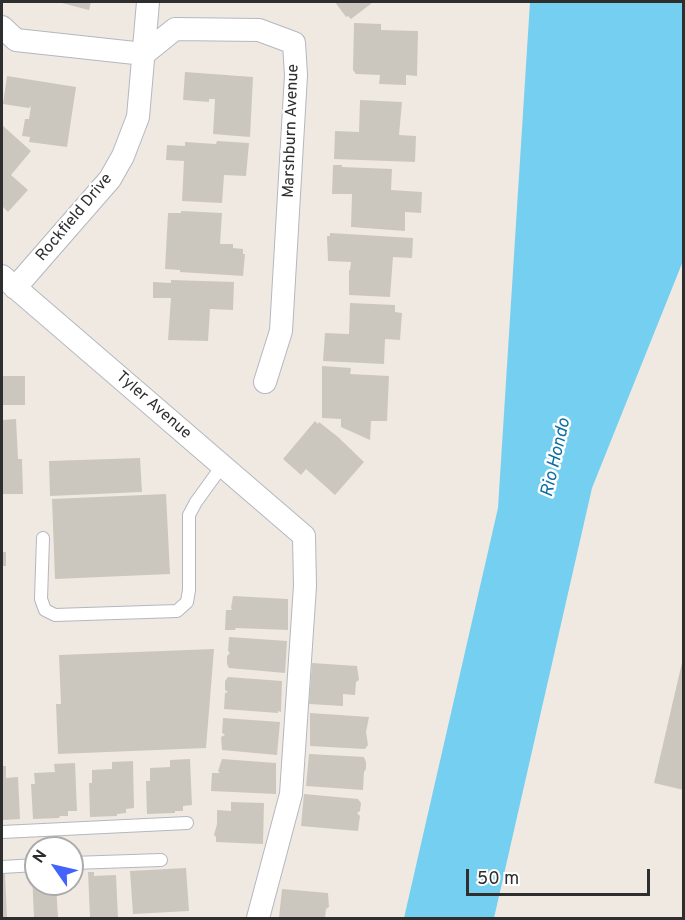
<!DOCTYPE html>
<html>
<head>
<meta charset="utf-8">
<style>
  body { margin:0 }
  #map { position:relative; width:685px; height:920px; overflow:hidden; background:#efe9e1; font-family:Overpass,sans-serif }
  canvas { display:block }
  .frame { position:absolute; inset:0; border:3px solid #2e2e2e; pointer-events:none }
  .north { position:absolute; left:24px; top:836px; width:60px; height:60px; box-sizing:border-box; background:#fff; border:2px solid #ababab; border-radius:50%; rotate:304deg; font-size:16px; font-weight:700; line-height:24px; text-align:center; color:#2e2e2e }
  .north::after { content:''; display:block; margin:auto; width:21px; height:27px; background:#4264fb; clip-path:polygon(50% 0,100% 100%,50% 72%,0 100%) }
  .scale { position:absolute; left:466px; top:869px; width:184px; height:27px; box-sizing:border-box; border:3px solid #2e2e2e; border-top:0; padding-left:8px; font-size:18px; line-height:21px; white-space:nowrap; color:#2e2e2e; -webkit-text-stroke:4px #fff; paint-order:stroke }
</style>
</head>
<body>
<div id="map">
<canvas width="685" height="920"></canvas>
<div class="frame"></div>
<div class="north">N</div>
<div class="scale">50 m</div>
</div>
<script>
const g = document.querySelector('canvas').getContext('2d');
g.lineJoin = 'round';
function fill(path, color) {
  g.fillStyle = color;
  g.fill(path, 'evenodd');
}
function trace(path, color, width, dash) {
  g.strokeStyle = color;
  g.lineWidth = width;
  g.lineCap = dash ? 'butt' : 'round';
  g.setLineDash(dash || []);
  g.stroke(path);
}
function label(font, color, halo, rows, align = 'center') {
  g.font = font + ' Overpass,sans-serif';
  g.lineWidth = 5;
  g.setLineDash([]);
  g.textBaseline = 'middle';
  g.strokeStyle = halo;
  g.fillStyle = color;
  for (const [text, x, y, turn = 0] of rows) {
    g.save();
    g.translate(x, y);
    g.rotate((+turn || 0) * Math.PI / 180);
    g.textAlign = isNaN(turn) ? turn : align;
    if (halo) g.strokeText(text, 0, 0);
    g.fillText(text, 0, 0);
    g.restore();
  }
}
fill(new Path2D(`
  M530,2H683V261L592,488L494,918H404L498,508Z`), '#75cff0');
fill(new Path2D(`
  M58,2H91L89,10Z
  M335,2H370L372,3L351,19L348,16L346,17Z
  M354,23L381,24V30L418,31L417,76L406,75V85L379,84L380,75L356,74L353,70Z
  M185,72L253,77L250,137L213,134L215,99H209V102L183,100Z
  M7,76L76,87L67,147L29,142L30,137L22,136L25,119H29L31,106L29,108L3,104Z
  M360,100L402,102L399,135L416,136L415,162L334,159L335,131L359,132Z
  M2,125L31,151L11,175L28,190L8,212L2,206Z
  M217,141L249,143L246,176L224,175L222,203L182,201L184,161L166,160L167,145L185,146V142L216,144Z
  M333,165H342V167L392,169L391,190L422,192L421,213L405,212V231L351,227L352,194H332Z
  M181,211L222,213L220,244H233V248L243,249V254H245L243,276L180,272V270L165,269L168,213H181Z
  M330,233L413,238L412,258L393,257L390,297L349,295V270H350L351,262L328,261L327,236H330Z
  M171,280L234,282L233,310L210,309L208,341L168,340L171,298H153V282L171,283Z
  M350,303L395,305V312L402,313L400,340L385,339L384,364L323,361L325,333L349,334Z
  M322,366L351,368L350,374L389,376L387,421H371L370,440L341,427V419L322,418Z
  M2,376H25V405H2Z
  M16,419L18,459H22L23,494H2V420Z
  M315,421L318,424L319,422L338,437L364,462L335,495L306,469L301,475L283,459Z
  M140,458L142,492L50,496L49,461Z
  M166,494L170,574L55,579L52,499Z
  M2,552H6V566H2Z
  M233,596L288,599V630L236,628L235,630H225L226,610H232L231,608Z
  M229,637L287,641L285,673L229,668L227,664V656L230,653L228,651Z
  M214,649L206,748L58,754L56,704H61L59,655Z
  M684,654V790L654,783Z
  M312,663L357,666L359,680L356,682L355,695L343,694V706L309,704Z
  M228,677L282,681L281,712L278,711V713L224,709L225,693L228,692L225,690V681Z
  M310,713L369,717L366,732L368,745L365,749L310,746Z
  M223,718L280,722L277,755L222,750L221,737L225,735L222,733Z
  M309,754L364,757L366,762V769L364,772L363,790L306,786Z
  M190,759L192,805L183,806V811H175V813L147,814L146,781H150V768L170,767V760Z
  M222,759L276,763V794L211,791L212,773H220L218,771Z
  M133,761L134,808L126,809V813L117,814V816L90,817L89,783H92V770L112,769V762Z
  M75,763L77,811H68V816H60L59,818L33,819L31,784H35L34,773L55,772L54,764Z
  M2,766H6V778L18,777L20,819L2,820Z
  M304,794L358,799L361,803L360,811L357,813L360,816L358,831L301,826Z
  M231,802L264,803L263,844L216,842V837L214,835L217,824V810L231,811Z
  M186,868L189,911L133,914L130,871Z
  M32,872H36V884H56L58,918H34Z
  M88,872H94V876L116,875L118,918H90Z
  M2,873H5L7,918H2Z
  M282,889L328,893L329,907L326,909L325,918H279Z`), '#cbc7bf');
const lane = new Path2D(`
  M43,538L41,599L45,610L55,615L177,611L187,602L189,590V515L196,502L222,466
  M2,832L187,823
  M72,863L161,860
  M2,867L36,865`);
const street = new Path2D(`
  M2,27L16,40L144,54L175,29L259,30L294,43L296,75L281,331L265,382
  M2,276L304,536L305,586L291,794L258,918
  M15,288L110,179L123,156L138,117L148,2`);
trace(lane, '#b4b7c1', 14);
trace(street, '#b4b7c1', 24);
trace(lane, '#fff', 12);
trace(street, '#fff', 22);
label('16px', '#2e2e2e', '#fff', [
  ["Marshburn Avenue",292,131,-88],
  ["Rockfield Drive",75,218,-50],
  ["Tyler Avenue",153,406,41]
]);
label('italic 18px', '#0d6fa3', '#fff', [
  ["Rio Hondo",557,458,-77]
]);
</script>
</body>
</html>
